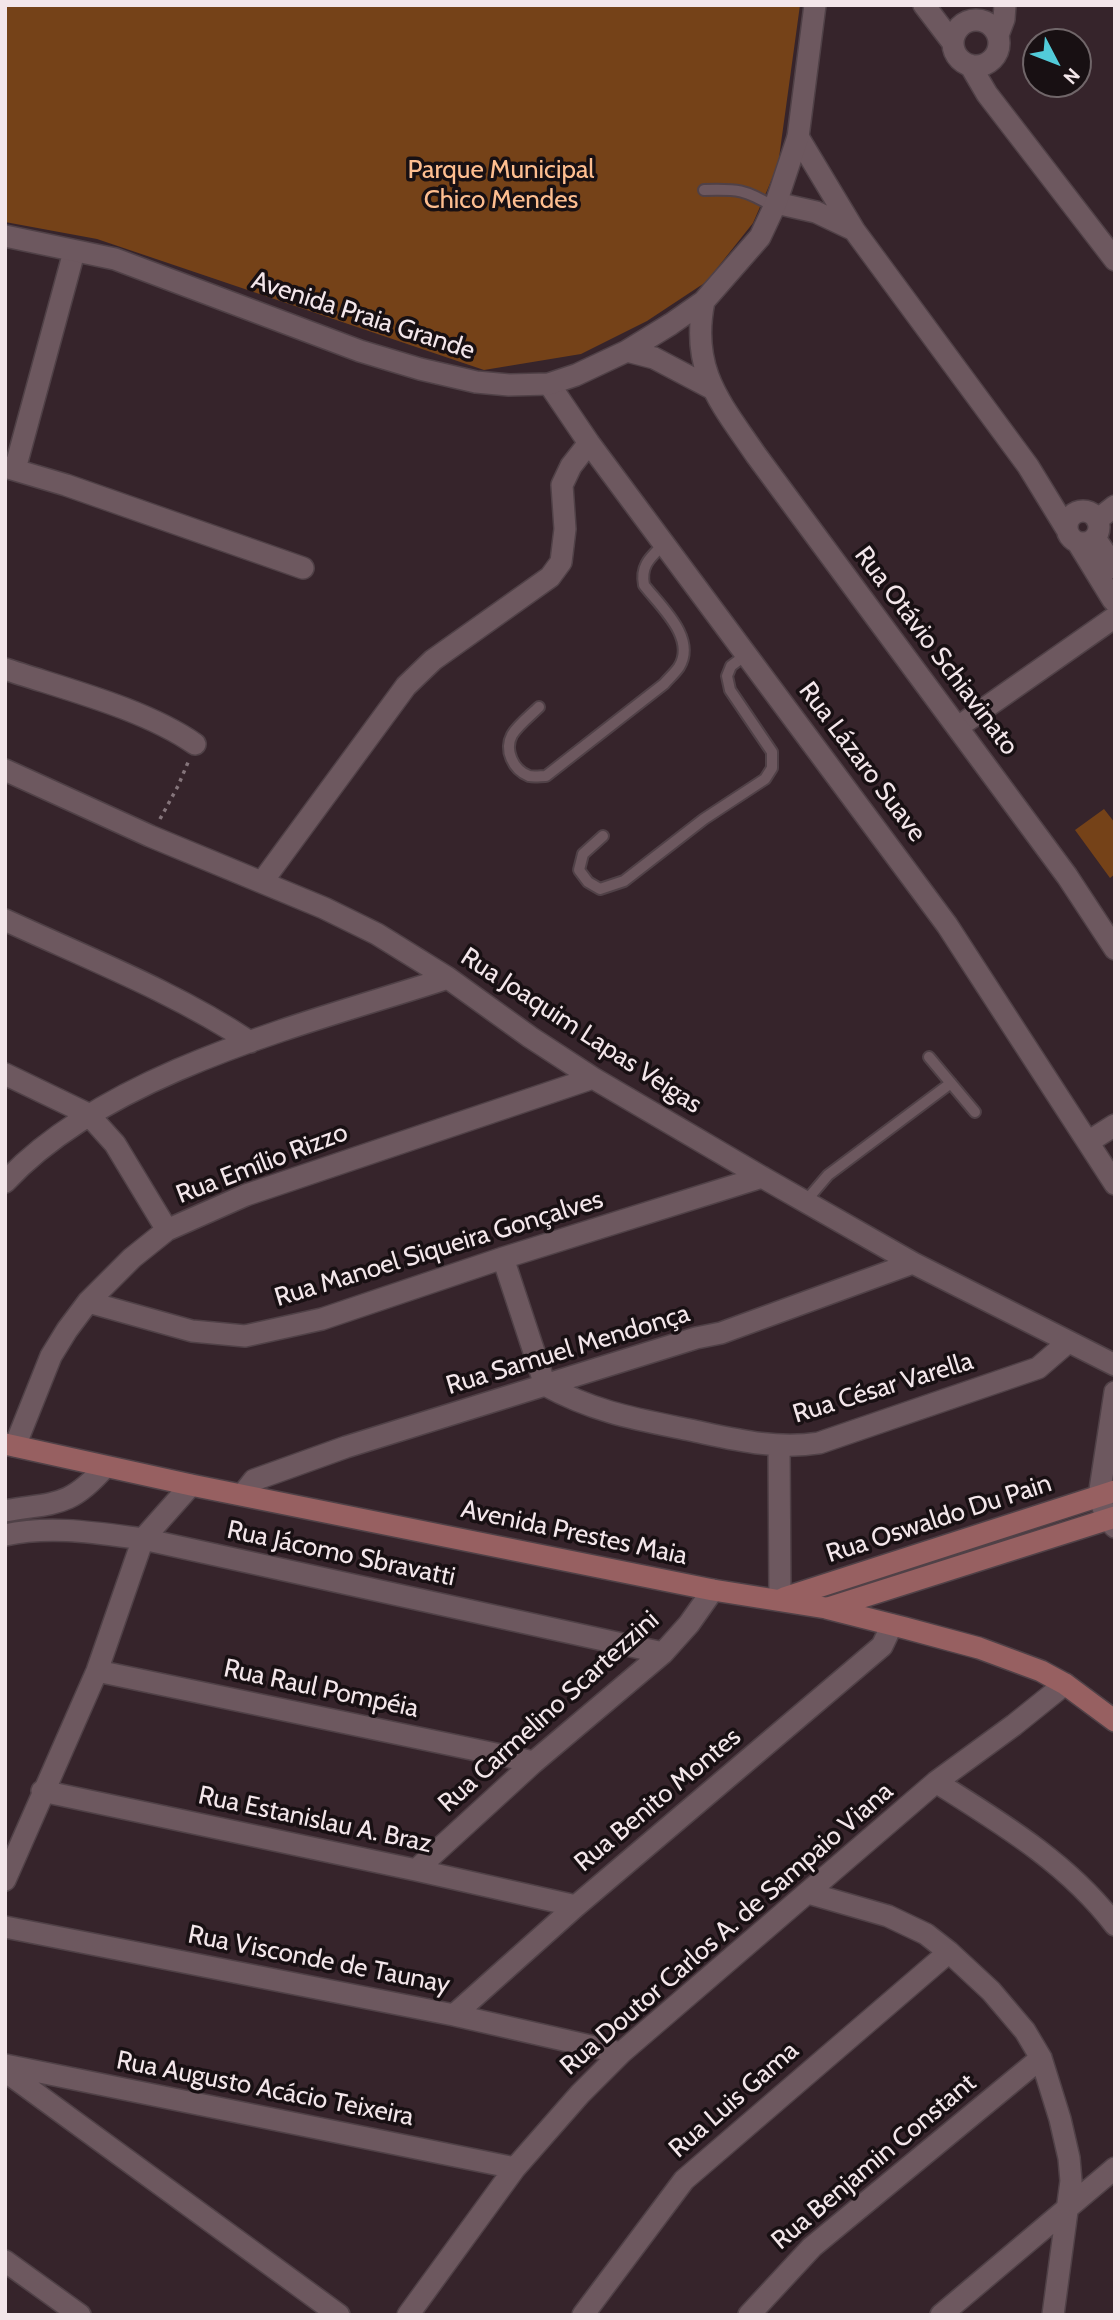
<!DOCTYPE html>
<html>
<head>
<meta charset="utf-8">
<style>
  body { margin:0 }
  #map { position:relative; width:1120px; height:2320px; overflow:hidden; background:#36242b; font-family:Cabin,sans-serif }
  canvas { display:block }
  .frame { position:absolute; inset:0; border:7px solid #f3e6ea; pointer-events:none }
  .north { position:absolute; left:1022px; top:28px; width:70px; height:70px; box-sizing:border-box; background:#181013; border:2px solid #706669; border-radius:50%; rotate:132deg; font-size:19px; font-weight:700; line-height:28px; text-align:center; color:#f3e6ea }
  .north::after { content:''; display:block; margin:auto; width:24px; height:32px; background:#52cbd9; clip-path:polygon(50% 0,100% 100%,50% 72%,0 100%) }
</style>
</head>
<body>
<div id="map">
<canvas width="1120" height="2320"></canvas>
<div class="frame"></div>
<div class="north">N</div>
</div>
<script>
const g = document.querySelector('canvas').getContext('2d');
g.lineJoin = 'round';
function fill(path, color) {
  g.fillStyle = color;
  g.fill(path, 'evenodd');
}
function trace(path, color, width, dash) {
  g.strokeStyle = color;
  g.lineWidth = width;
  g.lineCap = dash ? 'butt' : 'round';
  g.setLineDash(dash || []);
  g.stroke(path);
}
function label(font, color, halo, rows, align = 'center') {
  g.font = font + ' Cabin,sans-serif';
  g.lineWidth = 7;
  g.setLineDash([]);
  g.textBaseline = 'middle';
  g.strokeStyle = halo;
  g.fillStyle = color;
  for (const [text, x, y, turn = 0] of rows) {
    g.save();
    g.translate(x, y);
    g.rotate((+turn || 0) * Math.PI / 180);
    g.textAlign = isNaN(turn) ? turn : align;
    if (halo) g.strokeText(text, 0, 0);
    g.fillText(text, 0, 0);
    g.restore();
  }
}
fill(new Path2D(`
  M5,5H800L778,165L753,223L706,282L647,321L581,354L484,370L97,239L5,222Z
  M1104,809L1115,823V874L1110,878L1075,830Z`), '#754218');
const service = new Path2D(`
  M704,190C737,189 745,189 774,207
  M539,707C531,715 518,725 512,735C504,750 513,770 529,776C534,777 541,776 546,776L664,684C669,678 675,673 679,667C697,638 660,606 644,585C640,565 651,557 664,544
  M603,836L583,854L579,870L588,882L600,889L624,881L704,819L765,779L772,768V752L730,690L727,676L731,666L747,654
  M929,1057L975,1112
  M805,1202L828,1175L951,1083`);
const minor = new Path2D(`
  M924,5L953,43
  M953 43a23 23 0 1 1 46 0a23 23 0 1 1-46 0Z
  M998,35L1004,19L1005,5
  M970,65L987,94L1115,260
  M798,137L854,230L1028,466L1066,528
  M776,203L816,212L854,230
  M549,384L589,443L947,925L1115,1184
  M5,467L66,485L303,568
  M15,469L74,252
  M1067 527a16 16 0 1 1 32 0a16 16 0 1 1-32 0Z
  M1097,520L1115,506
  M1095,538L1115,568
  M1078,543L1113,600
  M5,669C65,689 145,709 195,744
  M958,727L1115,617
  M5,770L150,836L324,908L377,934L448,978L530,1037L593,1078L762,1177L913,1263L1115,1365
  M262,882L406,686L433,660L550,577L561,562L565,529L562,485L571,466L589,443
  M5,920C87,958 175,992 250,1042
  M5,1074L88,1114L115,1144L167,1230
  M1088,1142L1115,1125
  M5,1182C109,1071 306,1024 448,978
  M503,1258L545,1385
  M88,1302L192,1331L245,1336L322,1319L503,1258L762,1177
  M545,1385C594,1412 636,1419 690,1430C733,1439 775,1450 819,1443L1038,1368L1067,1343
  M1115,1392L1099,1496L1107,1519L1115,1527
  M15,1446L51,1356L67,1330L88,1302L132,1258L167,1230L246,1195L593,1078
  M779,1446L780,1600
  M243,1494L254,1480L346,1447L696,1338L721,1333L913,1263
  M5,1511C55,1502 69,1508 105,1467
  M5,1535C51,1525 97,1533 143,1539L663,1653
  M97,1671L534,1762
  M936,1782C1001,1823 1068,1863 1115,1925
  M42,1791L416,1870L576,1906
  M416,1870L534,1762L663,1653L689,1624L713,1590
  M5,1880L97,1671L143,1539L191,1485
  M808,1893L888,1916L926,1934L949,1952L991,1991L1025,2031L1041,2058L1060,2119L1069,2158L1071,2181L1053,2315
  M5,1927L454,2015L621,2053
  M454,2015L576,1906L882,1646L892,1625
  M5,2065L515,2168
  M5,2071L339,2315
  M5,2261L80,2315
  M408,2315L515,2168L580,2094L621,2053L936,1782L1014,1725L1065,1684
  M583,2315L684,2180L949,1952
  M749,2315L812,2247L1041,2058
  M941,2315L1115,2168`);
const tertiary = new Path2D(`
  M5,236L115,259L360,351L420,369L476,382L509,385L549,384L576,375L627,351L671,324L704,301L760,237L776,203L798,137L815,5
  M704,301C690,370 720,402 756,455L1067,876L1115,949
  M627,351L654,358L711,388`);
const secondary = new Path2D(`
  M5,1444L191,1485L713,1590L826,1608L905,1628L979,1648L1041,1671L1065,1684L1115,1721
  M784,1598L1115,1491
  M828,1608L1115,1517`);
trace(service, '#504147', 14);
trace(minor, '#504147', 24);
trace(tertiary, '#504147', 24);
trace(secondary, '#504147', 24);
trace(new Path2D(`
  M160,819L178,786L189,760`), '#85757b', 3.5, [3.5, 5]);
trace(service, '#6d585f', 10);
trace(minor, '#6d585f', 21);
trace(tertiary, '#6d585f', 21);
trace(secondary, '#976061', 21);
label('26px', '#febe90', '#181013', [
  ["Parque Municipal",501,170],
  ["Chico Mendes",501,200]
]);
label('26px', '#f3e6ea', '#181013', [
  ["Avenida Praia Grande",363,316,18],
  ["Rua Otávio Schiavinato",936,651,53],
  ["Rua Lázaro Suave",862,762,53],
  ["Rua Joaquim Lapas Veigas",581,1031,33],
  ["Rua Emílio Rizzo",262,1164,-21],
  ["Rua Manoel Siqueira Gonçalves",439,1249,-17],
  ["Rua Samuel Mendonça",568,1350,-17],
  ["Rua César Varella",883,1388,-17],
  ["Rua Oswaldo Du Pain",939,1519,-18],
  ["Avenida Prestes Maia",574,1533,12],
  ["Rua Jácomo Sbravatti",341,1554,12],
  ["Rua Raul Pompéia",321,1689,12],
  ["Rua Carmelino Scartezzini",549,1712,-42],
  ["Rua Benito Montes",658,1800,-40],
  ["Rua Estanislau A. Braz",315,1820,12],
  ["Rua Doutor Carlos A. de Sampaio Viana",727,1929,-41],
  ["Rua Visconde de Taunay",319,1960,11],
  ["Rua Augusto Acácio Teixeira",265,2089,11],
  ["Rua Luis Gama",734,2100,-41],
  ["Rua Benjamin Constant",874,2162,-40]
]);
</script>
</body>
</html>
